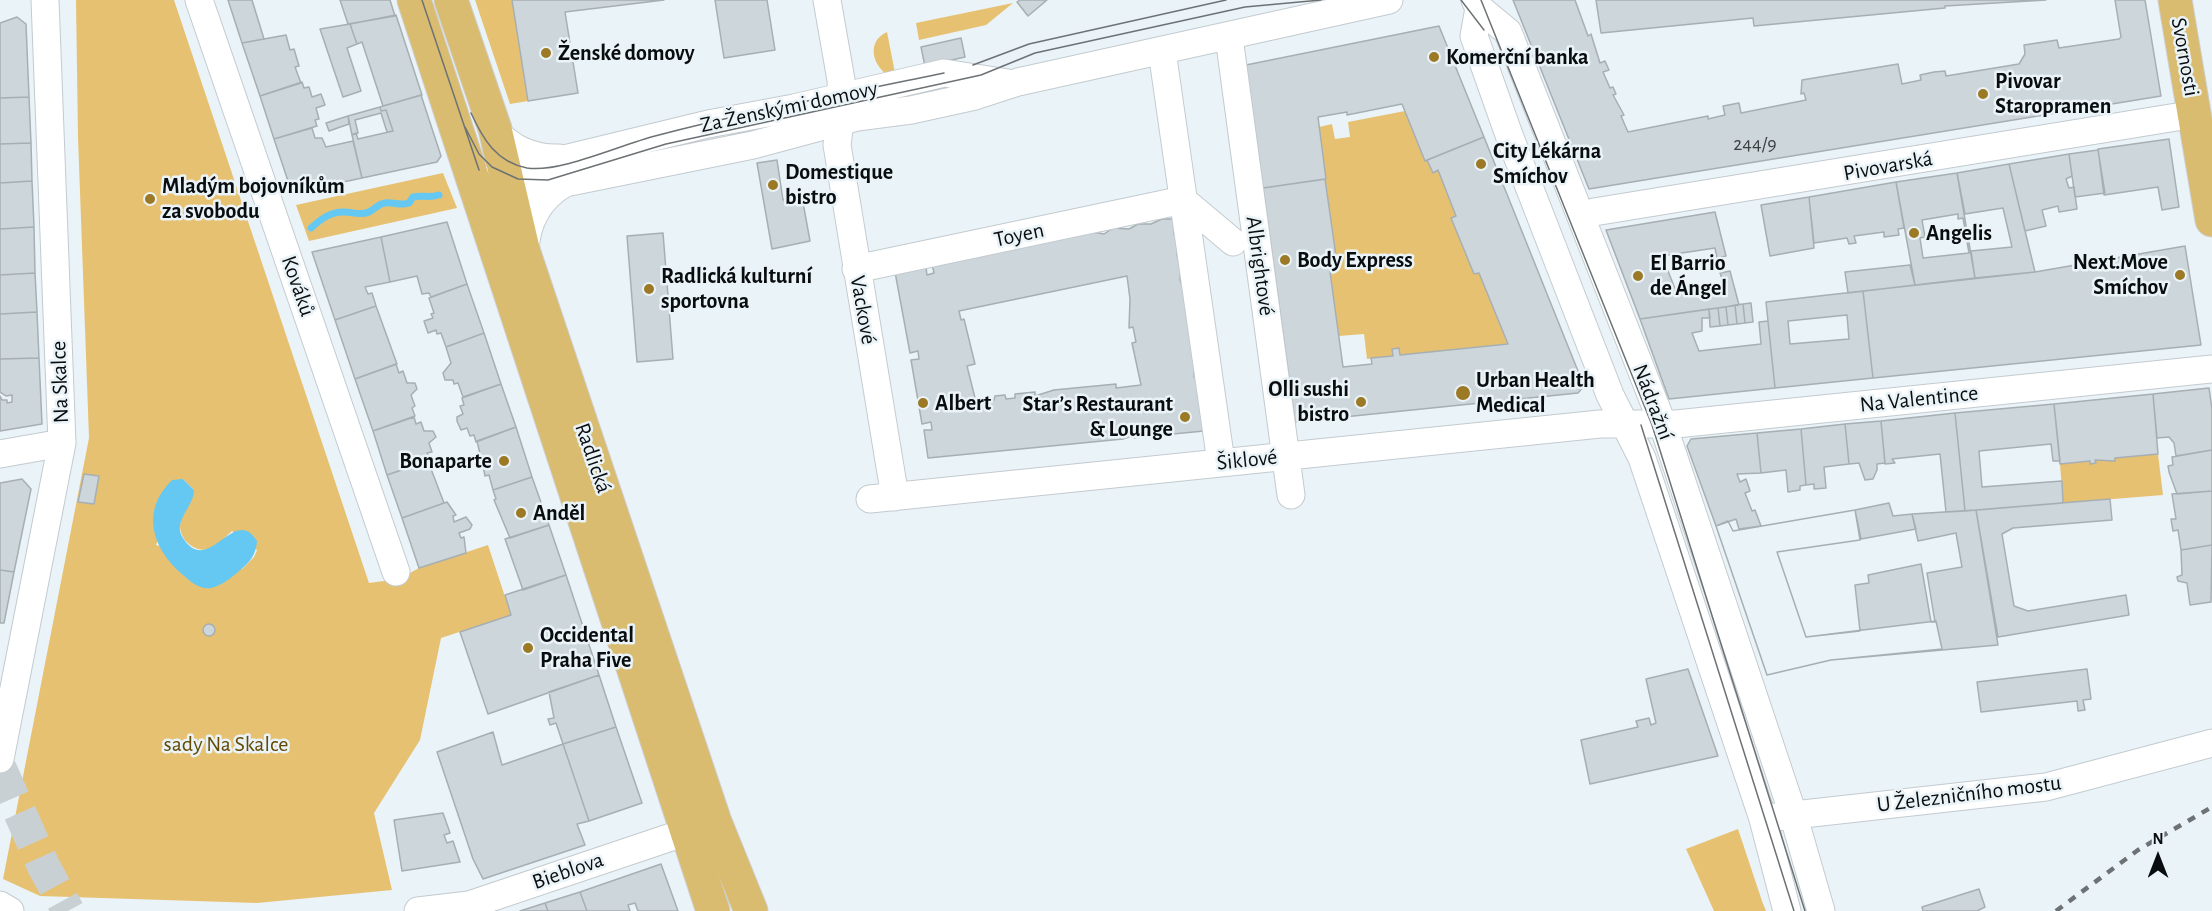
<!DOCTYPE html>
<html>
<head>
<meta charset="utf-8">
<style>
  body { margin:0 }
  #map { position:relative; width:2212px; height:911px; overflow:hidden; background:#eaf3f7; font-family:"Alegreya Sans",sans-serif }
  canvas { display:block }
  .north { position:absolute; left:2128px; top:827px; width:60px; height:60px; -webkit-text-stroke:4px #eaf3f7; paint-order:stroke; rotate:0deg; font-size:16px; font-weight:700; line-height:24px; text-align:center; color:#0a0d0f }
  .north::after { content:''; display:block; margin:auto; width:21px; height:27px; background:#0a0d0f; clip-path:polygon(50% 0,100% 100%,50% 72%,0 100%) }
</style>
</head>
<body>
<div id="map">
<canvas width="2212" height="911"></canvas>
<div class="north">N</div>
</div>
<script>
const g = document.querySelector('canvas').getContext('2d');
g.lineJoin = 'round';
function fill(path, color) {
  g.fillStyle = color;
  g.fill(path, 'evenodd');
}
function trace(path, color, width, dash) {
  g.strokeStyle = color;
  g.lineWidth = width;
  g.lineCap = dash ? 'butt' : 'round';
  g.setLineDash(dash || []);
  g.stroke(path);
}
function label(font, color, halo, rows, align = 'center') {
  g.font = font + ' "Alegreya Sans",sans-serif';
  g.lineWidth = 5;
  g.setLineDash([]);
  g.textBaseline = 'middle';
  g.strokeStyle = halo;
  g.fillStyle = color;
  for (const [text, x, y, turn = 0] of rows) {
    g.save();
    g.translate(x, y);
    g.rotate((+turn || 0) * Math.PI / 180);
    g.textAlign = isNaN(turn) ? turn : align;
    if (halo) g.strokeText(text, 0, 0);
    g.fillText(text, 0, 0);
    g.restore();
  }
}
fill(new Path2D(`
  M76,0H174L369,583L399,579L419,568L488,545L511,615L441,638L420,740L374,813L392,890L257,903L40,896L3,879L89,438L78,137ZM84,474L99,476L94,504L78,501ZM183,479L194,490C191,502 180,515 180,526C180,542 199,556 214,547C221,543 226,536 232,531L257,550L254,557L242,569L156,545Z
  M475,0H512L528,101L510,104Z
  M1013,3L986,25L919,40L916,23Z
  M887,32L895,73L891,77C873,68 865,42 887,32Z
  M1405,111L1425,161L1427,160L1433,172L1438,170L1456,216L1451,218L1474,274L1479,273L1508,344L1400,355L1399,349H1392L1393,356L1367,359L1364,334L1339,336L1328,257L1335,255L1319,127L1332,124L1335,139L1350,137L1348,122Z
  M443,173L457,208L309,241L296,205Z
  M2158,454L2163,495L2063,503L2060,464L2090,461V464L2095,463V460L2114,461L2115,458Z
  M1738,829L1762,901L1766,911H1714L1686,849Z`), '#e7c172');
fill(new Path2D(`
  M183,479L194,490C194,507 172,521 183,538C209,578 234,503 257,541C256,555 250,562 239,571C231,578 221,586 211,588C200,590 191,582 183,575C152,549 140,511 172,480Z`), '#64c8f3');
trace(new Path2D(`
  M311,228C321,219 331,211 345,212C353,212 360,216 369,212C375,209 378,204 385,203C394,202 400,206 409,203L413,197C422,195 429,198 439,195`), '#64c8f3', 7);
const building = new Path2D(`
  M228,0H252L264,39L242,43Z
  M340,0H390L395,16L348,24Z
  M512,0H664L565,12L578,93L528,101Z
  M715,0H767L775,50L724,58Z
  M1020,0H1047L1028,16L1017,2Z
  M1513,0H1575L1588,36L1591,34L1600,63L1605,61L1609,70L1603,72L1610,88L1613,87L1616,94L1613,95L1624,115L1621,116L1628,132L1708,116V119L1725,115L1723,106L1739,103L1741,113L1806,100L1804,93L1801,94L1802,80L1898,64L1902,84L1921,80L1920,75L1934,72L1945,71L1946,76L2019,64L2025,54L2024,45L2057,40L2059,48L2119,39L2121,37L2115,0H2145L2161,96L1589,189Z
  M1596,0H2046L1945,6V8L1754,26L1753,18L1601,33Z
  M396,15L422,95L383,106L362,42L357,44L350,24Z
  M17,17L26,24L29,97L0,98V23Z
  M350,24L357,44L347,48L361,91L343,97L320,29Z
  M1439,26L1484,137L1425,161L1402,104L1347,115V112L1318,117L1326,179L1263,188L1246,65Z
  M286,35L290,50L294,49L299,66L295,67L301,83L260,96L242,43Z
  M961,38L965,57L925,66L921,47Z
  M302,82L304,88L309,87L312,97L321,94L325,105L316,108L319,119L315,120L317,126L274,139L260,96Z
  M421,95L441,156L437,162L362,178L352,135L356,133L358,139L393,131L386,110L381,111L380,107Z
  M29,97L31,143L0,144V98Z
  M380,107L381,111L386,110L393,131L387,132L381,113L355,120L358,133L352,135L348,116Z
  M348,116L349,124L329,131L326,123Z
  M312,128L315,138H322L326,147L353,141L362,178L292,193L274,139Z
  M1484,137L1584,386L1578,393L1295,422L1263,188L1325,179L1336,256L1328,257L1343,367L1372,364L1371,358L1393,356L1392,349L1399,348L1400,355L1508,344L1479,273L1474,274L1451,218L1456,216L1438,170L1433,173L1427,160Z
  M2169,139L2179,207L2162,210L2158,187L2104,195L2098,149Z
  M31,143L32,181L0,183V144Z
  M2098,150L2105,193L2075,197L2069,154Z
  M2069,154L2072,176L2066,179L2069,188L2074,187L2077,209L2059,212L2058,206L2042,210L2046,226L2025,231L2009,164Z
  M777,160L783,200L802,197L810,241L772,249L757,163Z
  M2009,164L2035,272L1975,278L1971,251L2012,247L2003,208L1965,214L1957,173Z
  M1957,173L1975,278L1915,285L1896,182ZM1958,214V219L1963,218L1969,253L1923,258L1920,238L1925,237L1922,220Z
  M32,181L34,227L0,229V183Z
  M1896,182L1904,228L1898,229L1899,235L1884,237V232L1854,236L1856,243L1849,244L1847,238L1814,243L1809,197Z
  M1809,197L1814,248L1770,256L1761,205Z
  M1715,212L1726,256L1717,258L1715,248L1662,256L1676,291L1724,284L1720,273L1730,271L1739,305L1640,319L1606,230Z
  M1162,219H1174V234L1178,243L1177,255L1181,268L1180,280L1185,292L1195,363L1194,377H1197L1204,431L1173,434V431L1156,435L1155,433L1134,438V435L1123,439L928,458L924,430H932L931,422L922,424L911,360L919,359L918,351L910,353L895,272L926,267L927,275L934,273L932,264L1093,232L1104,234L1113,228L1129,229L1138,224H1151ZM1127,276L1130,299L1129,328L1133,327L1136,342L1132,343L1141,385L1116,388V384L1054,390L1035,396V392L1015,394V398L1006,399L1005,395L995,396L994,400L976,402L967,366L975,364L964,319L961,320L959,311Z
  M447,222L467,284L431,297L429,293L422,294L417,276L390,282L381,237Z
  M34,227L35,273L0,275V229Z
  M663,233L673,359L637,362L627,236Z
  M381,237L390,282L365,287L368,294L372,293L376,306L335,320L312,252Z
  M2185,246L2201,345L1873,378L1863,291L2035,272Z
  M1910,265L1915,285L1848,293L1845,272Z
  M35,273L37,312L0,314V275Z
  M467,284L484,333L446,347L441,333L437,334L436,330L428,333L424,321L433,318L431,314L434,313L429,298Z
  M1863,291L1873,378L1775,388L1766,302ZM1847,315L1849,339L1790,344L1788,321Z
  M1751,303L1753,322L1745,323L1743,304Z
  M1743,304L1745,323L1737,324L1735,305Z
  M1735,305L1737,324L1728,325L1726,307Z
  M376,306L397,364L355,379L335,320Z
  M1726,307L1728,325L1720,326L1718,308Z
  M1718,308L1720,326L1710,327L1709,309Z
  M1709,309L1710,318H1702V331L1692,333L1699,351L1761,344L1759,322L1768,321L1775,388L1669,399L1640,319Z
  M37,312L39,358L0,359V314Z
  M484,333L501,384L463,397L458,383L454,384L453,380H445L443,373L451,363L446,347Z
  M39,358L42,424L0,431V396L2,400H7V403L12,402V395L6,396L0,392V359Z
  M396,364L399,373L403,371L407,383H415L417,389L411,395L415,406L412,408L415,416L373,431L355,379Z
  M501,384L516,427L476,442L474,435L470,436L467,428L461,430L457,421V417L463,414L460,406L464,405L462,398Z
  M2209,388L2212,409V450L2176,456L2174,443L2169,437L2157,438L2153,394Z
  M2153,394L2158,454L2115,458V461L2095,460L2096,463L2090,464V461L2060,464L2054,404Z
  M2054,404L2060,461H2053L2051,444L1979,451L1982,487L2062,481L2063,503L1965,511L1955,413Z
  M1955,413L1965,511L1946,512L1940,454L1892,459L1895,463L1885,464L1881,421Z
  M414,417L416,424L421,422L424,431H433L436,437L429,443L432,452L427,453L430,460L387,475L373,431Z
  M1881,421L1885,463L1877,464V470L1873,479L1865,480L1859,463L1849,464L1845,424Z
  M1845,424L1849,464L1824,467L1826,488L1814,489V484L1806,485L1801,429Z
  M516,427L532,477L493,490L489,475L485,476L484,471L477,441Z
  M1801,429L1806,485L1800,486V490L1788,492L1786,470L1761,473L1757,433Z
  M1757,433L1761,473L1737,474L1740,482L1746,479L1750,491L1745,493L1752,511L1755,510L1761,526L1739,529L1736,519L1716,526L1687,446L1691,439Z
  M2212,450V491L2177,494L2169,472L2168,466L2173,465L2172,457Z
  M428,461L444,503L402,518L387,475Z
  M84,474L99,476L94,504L78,502Z
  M532,477L549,525L510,538L494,500L496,499L493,490Z
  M22,479L31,489L14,572L0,570V483Z
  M2212,491V545L2181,550L2178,530L2173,531L2171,519H2176L2172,494Z
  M2110,499L2112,520L2013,528L2002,534L2014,606L2028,611L2126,595L2129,615L1998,637L1976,510Z
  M447,502L456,515L453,516L454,522L466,517L472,525L470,529L459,533L461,538L464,537L466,553L419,568L402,518Z
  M1889,503L1893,516L1912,514L1916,529L1861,539L1855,510Z
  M1855,510L1860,540L1777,552L1806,637L1936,621L1942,649L1831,660L1767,675L1716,526L1728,521L1733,531Z
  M1855,510L1860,540L1777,552L1806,637L1860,631L1855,585L1869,583L1868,575L1921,564L1931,622H1935L1927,573L1962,567L1956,533L1918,541L1912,514L1976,510L1998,645L1831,660L1767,675L1716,526L1728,521L1733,531Z
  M549,525L566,575L523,590L505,539Z
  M2212,545L2211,602L2190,605L2187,583L2178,581L2177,577L2182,575L2181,550Z
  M0,570L14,572L4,623H0Z
  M566,575L599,675L488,714L460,632L511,615L505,595Z
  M203 630a6 6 0 1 1 12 0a6 6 0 1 1-12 0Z
  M1688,669L1718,756L1590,784L1581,740L1638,727L1636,721L1649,718L1651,725L1656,723L1646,679Z
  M2087,669L2091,699L2083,700L2085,710L2078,711L2077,701L1981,712L1977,682Z
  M599,675L616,727L563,744L556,723L550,725L548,719L554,718L549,692Z
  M616,727L642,803L589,821L563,744Z
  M493,732L502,765L563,744L589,821L577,824L585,845L483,879L473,859L437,752Z
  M443,813L450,833L444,835L447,843L453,841L460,862L402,871L394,820Z
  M661,864L678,911H638L635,903L628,905L630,911H587L580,892Z
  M1979,889L1985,907L1977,911H1923L1922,907Z
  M580,892L587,911H548L545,903Z
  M545,903L548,911H520Z`);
fill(building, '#cdd6da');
trace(building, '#a6afb3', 1.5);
trace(new Path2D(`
  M0,768L44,867L68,911`), '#c8d0d4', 33, [33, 16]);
const minor = new Path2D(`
  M199,0L396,572
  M827,0L841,80L842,105L837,145L895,497
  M1475,0L1479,8L1508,32L1663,425L1793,814L1821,911
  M1479,8L1474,36L1509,135L1610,395L1642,458L1763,819L1787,911
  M1229,37L1291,495
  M1162,51L1221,462
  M495,129C509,149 535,159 559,158
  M492,179L508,187L524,188L565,183L753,145L857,117L911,110L975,96L1018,82L1389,0
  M508,196L523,175L543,164L708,124L794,108L944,73L1008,83
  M1183,200L1233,242
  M1582,218L1594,212L2195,114
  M525,252C526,223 539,198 565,183
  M856,269L1183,200
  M0,454L62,443
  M870,499L1600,424H1676L2212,369
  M0,759L62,443L45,0
  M1776,817L2046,787L2212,743
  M0,905L10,911
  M418,911L469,905L707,825`);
const major = new Path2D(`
  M414,0L713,911
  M451,0L495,129L524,253L715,822L751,911
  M2175,0L2212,220`);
trace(minor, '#c3cbd0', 29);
trace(major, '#cecfcf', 35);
trace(minor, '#fff', 27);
trace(major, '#d9bc70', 33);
trace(new Path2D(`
  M422,0L479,170
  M1461,0L1484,30
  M1481,0L1652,425L1805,911
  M973,65L1029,44L1226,0
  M471,113C483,139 496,162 527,168C560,173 620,145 655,136C750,111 848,93 944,73
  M465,127L479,154L492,167L518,179L548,180L666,144L981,75L1035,53L1245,7L1321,0
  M1641,425L1794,911`), '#6d7275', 1.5);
trace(new Path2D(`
  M2056,911L2138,850L2212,807`), '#6d7275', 4.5, [8, 8]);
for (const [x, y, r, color] of [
  [546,53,6,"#9c7924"],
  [1434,57,6,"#9c7924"],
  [1983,94,6,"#9c7924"],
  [1481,164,6,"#9c7924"],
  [773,185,6,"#9c7924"],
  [150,199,6,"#9c7924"],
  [1914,233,6,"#9c7924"],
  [1285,260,6,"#9c7924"],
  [2180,275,6,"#9c7924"],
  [1638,276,6,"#9c7924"],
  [649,289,6,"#9c7924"],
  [1463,393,8,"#9c7924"],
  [1361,402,6,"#9c7924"],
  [923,403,6,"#9c7924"],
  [1185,417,6,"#9c7924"],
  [504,461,6,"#9c7924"],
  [521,513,6,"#9c7924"],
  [528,648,6,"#9c7924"]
]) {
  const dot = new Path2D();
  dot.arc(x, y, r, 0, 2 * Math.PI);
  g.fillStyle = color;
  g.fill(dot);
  trace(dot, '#eaf3f7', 2);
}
label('20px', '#3b3f42', null, [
  ["244/9",1755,144]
]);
label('bold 22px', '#0a0d0f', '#eaf3f7', [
  ["Ženské domovy",558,53],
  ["Komerční banka",1446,57],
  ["Pivovar",1995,81],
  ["Staropramen",1995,106],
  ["City Lékárna",1493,151],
  ["Smíchov",1493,176],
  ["Domestique",785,172],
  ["bistro",785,197],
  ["Mladým bojovníkům",162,186],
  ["za svobodu",162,211],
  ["Angelis",1926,233],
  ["Body Express",1297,260],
  ["Next.Move",2168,262,"right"],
  ["Smíchov",2168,287,"right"],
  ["El Barrio",1650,263],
  ["de Ángel",1650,288],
  ["Radlická kulturní",661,276],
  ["sportovna",661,301],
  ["Urban Health",1476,380],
  ["Medical",1476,405],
  ["Olli sushi",1349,389,"right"],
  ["bistro",1349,414,"right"],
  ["Albert",935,403],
  ["Star’s Restaurant",1173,404,"right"],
  ["& Lounge",1173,429,"right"],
  ["Bonaparte",492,461,"right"],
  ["Anděl",533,513],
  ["Occidental",540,635],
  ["Praha Five",540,660]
], 'left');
label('22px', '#0a0d0f', '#eaf3f7', [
  ["Svornosti",2185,57,80],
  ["Za Ženskými domovy",789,107,-12],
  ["Pivovarská",1888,166,-10],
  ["Toyen",1019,235,-12],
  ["Albrightové",1260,266,82],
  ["Kováků",298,286,71],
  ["Vackové",863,310,80],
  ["Na Skalce",60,382,-92],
  ["Na Valentince",1919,399,-6],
  ["Nádražní",1653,402,69],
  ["Radlická",593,458,71],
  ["Šiklové",1247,460,-6],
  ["U Železničního mostu",1969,794,-7],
  ["Bieblova",568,871,-19]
]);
label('22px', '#634903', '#eaf3f7', [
  ["sady Na Skalce",226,744]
]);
</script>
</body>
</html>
